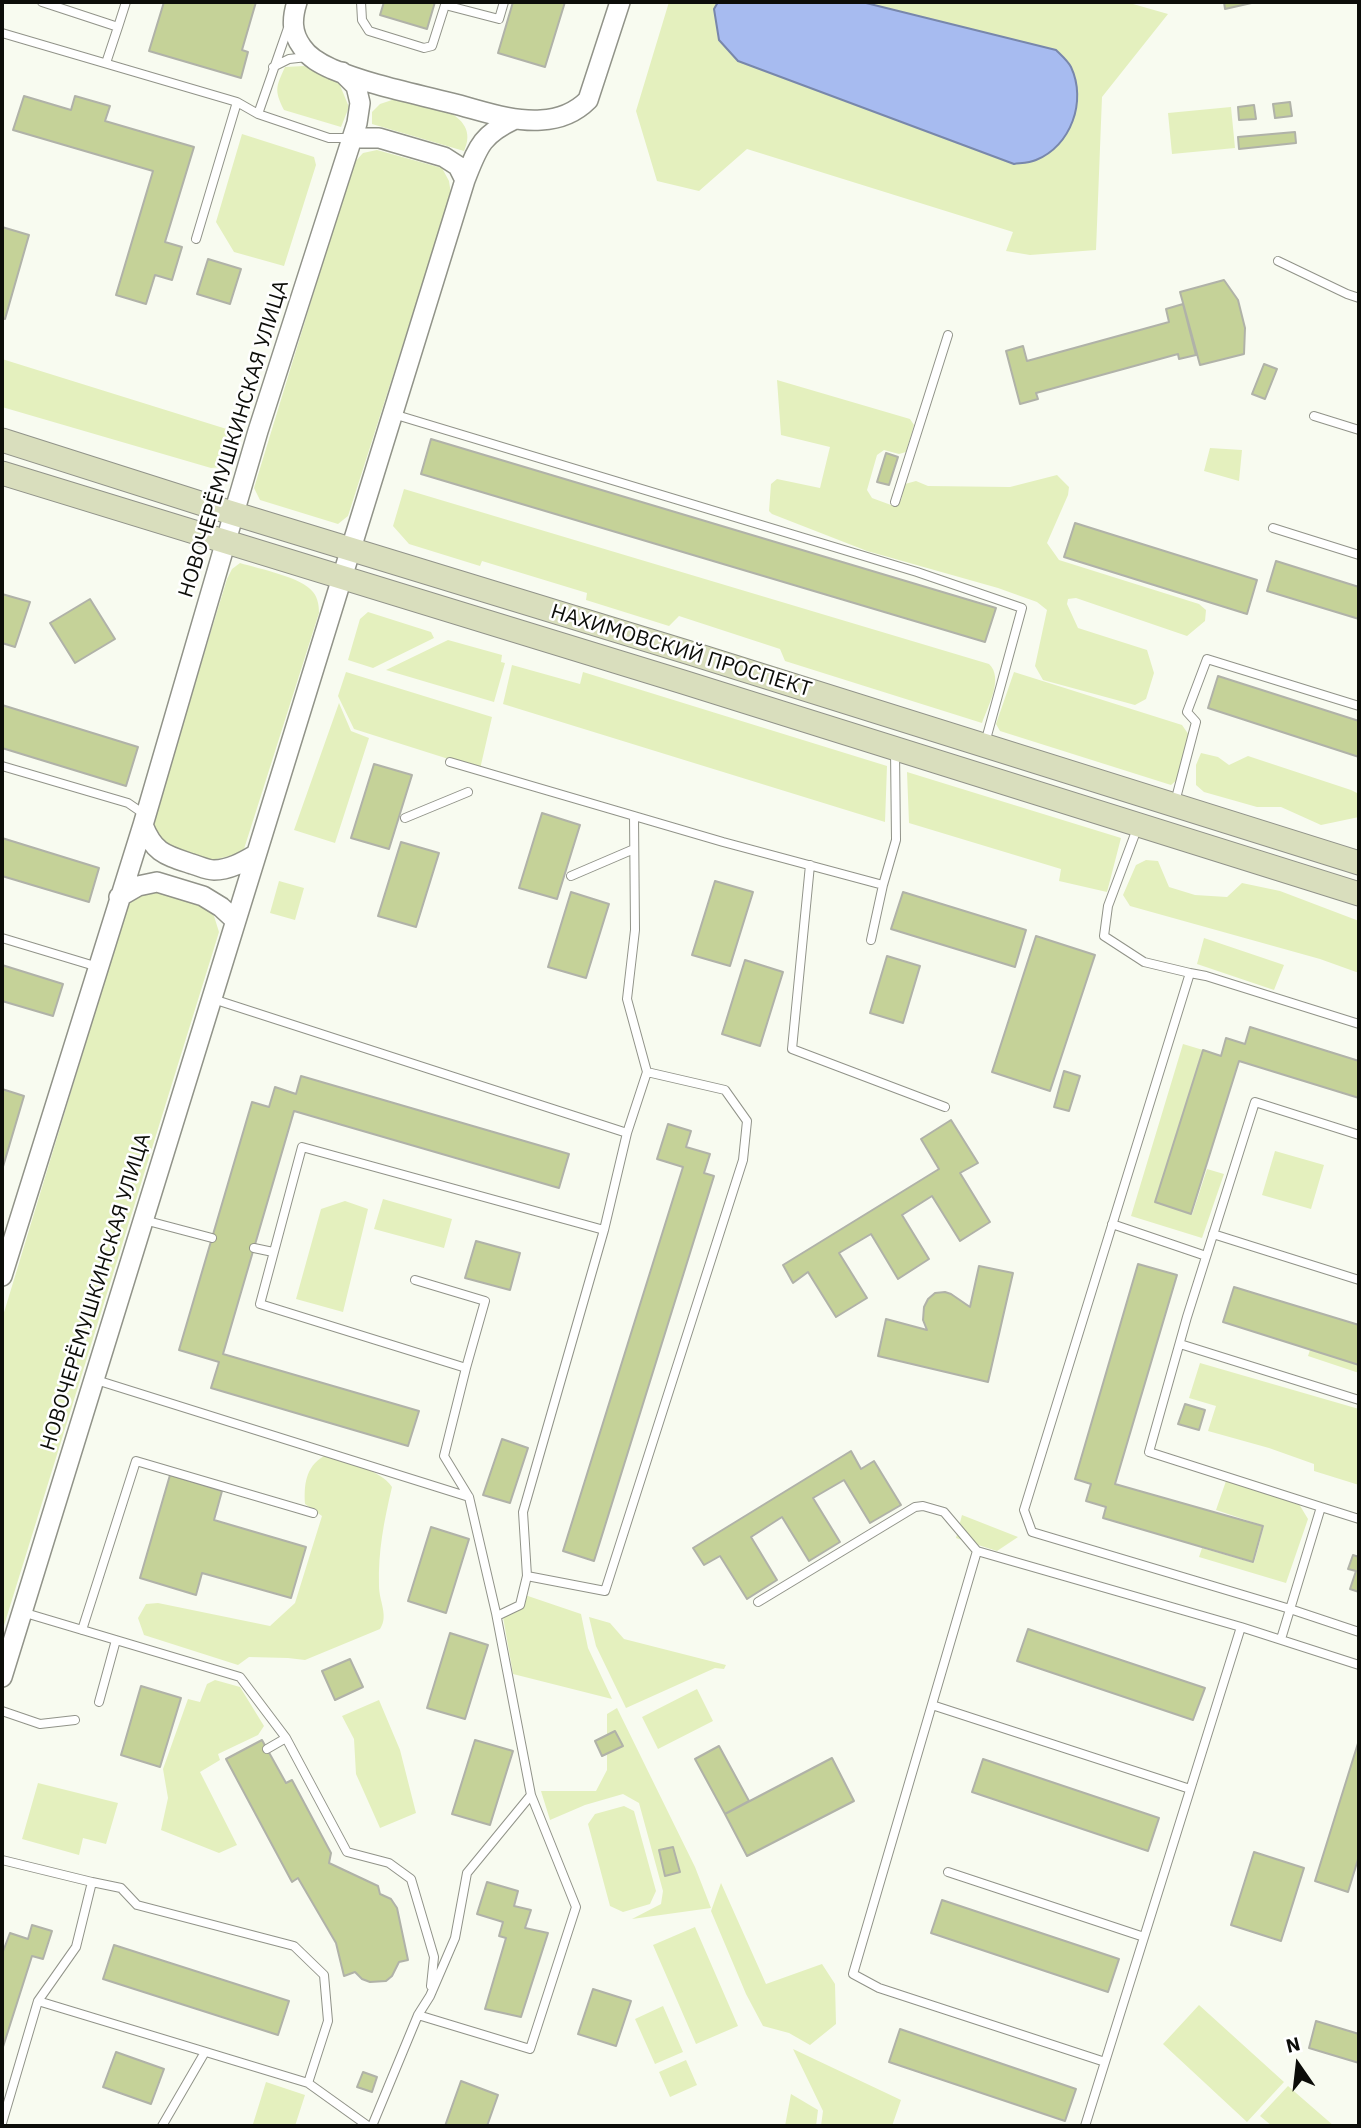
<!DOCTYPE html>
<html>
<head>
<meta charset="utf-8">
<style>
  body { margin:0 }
  #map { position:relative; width:1361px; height:2128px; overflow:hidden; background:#f8fbf0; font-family:"IBM Plex Sans",sans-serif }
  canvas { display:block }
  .frame { position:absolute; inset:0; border:4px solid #0c0d09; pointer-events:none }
  .north { position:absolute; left:1263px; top:2030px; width:70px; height:70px; -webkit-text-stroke:5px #fff; paint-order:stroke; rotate:346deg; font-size:19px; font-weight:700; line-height:28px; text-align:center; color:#0c0d09 }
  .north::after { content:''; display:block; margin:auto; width:24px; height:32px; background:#0c0d09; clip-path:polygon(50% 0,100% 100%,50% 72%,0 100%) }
</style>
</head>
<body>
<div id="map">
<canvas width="1361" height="2128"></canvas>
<div class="frame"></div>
<div class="north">N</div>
</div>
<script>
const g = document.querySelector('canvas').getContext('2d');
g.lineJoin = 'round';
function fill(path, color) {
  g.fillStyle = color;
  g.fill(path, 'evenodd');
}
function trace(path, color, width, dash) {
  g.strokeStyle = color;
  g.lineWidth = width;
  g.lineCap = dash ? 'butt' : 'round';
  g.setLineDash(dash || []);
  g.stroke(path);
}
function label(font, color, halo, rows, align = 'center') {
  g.font = font + ' "IBM Plex Sans",sans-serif';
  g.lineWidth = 5;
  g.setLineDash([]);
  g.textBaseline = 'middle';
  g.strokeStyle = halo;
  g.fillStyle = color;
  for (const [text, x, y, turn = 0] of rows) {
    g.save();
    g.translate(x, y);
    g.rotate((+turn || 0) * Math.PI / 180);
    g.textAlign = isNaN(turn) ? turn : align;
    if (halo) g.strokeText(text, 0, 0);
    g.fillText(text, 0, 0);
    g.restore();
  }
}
fill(new Path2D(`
  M669,2H1126L1168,14L1102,97L1096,250L1030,255L1006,251L1013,232L747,149L699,191L657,181L636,111Z
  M304,66L339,83L349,107L341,127L284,110C274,90 276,87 285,67Z
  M395,99C421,100 483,112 464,151L372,124V112L380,104Z
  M1231,107L1235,148L1172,154L1168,113Z
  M242,134L314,157L316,165L284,266L234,252L216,222Z
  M377,150L442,168L449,181L451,194L348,516L338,524L260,500L254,488L353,164L363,153Z
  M2,359L233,431L223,467L211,468L2,407Z
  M777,380L910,419L914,425L906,452L899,454L884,450L877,455L867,490L872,498L891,505L901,500L905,484L916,481L928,486L1010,487L1057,475L1069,487L1068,495L1047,543L1059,560L1199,604L1206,610L1205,621L1187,636L1076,598L1068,599L1067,604L1078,628L1147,650L1154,673L1146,699L1135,705L1043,680L1035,666L1047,610L1037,602L998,588L867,551L772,514L769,511L771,484L777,479L820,488L830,447L781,435Z
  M1210,448L1242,450L1239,481L1204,471Z
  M404,489L989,664C1004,678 988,706 982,723L785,661L780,649L679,616L669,626L586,600L587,593L482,561L480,566L409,544L393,526Z
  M240,563C259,569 302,577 313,592C318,598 319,606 319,613L244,849L234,855L208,861L162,843L154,827V817L227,579L232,569Z
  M368,612L431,632L434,638L373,668L348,660L360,619Z
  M448,640L502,655L501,662L505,663L494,702L386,670Z
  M512,665L580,684L583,672L887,766L885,822L503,704Z
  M346,672L492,717L480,769L354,729L338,696Z
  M1014,672L1182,725L1189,735L1177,780L1171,785L1000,731L996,724Z
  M339,703L351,731L369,738L335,843L294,830Z
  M1201,753L1218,757L1229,765L1248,756L1351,790L1359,794V817L1321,825L1281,807H1257L1204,792L1196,785V765Z
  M907,772L1121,838L1107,892L1059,881L1061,869L909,823Z
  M1146,860L1158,861L1169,887L1195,895L1227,897L1242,883L1280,891L1359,921V973L1320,959L1130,906L1123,895L1136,865Z
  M279,881L304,888L295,920L270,913Z
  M155,892L205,907L214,916L219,932L2,1632V1319L128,904L140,895Z
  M1204,938L1284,965L1274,990L1197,964Z
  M1183,1044L1203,1050L1155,1202L1192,1215L1207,1169L1224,1174L1202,1238L1131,1216Z
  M1275,1151L1324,1165L1311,1209L1262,1195Z
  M383,1199L452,1219L444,1248L374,1229Z
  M345,1201L368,1209L343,1312L296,1299L321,1209Z
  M1310,1350L1359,1365V1373L1308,1356Z
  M1200,1363L1359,1409V1485L1314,1471V1464L1269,1448L1208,1431L1216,1406L1189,1398Z
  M324,1456C343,1462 381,1469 392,1487C384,1521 378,1551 379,1586C379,1601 389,1616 380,1629L305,1660L288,1658L249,1657L238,1665L144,1635L138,1618L146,1604L158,1603L270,1626L295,1603L322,1516L305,1504C304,1486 305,1467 324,1456Z
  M1226,1481L1299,1504L1308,1519L1286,1583L1199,1557L1202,1548L1254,1563L1264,1526L1216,1510Z
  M962,1515L1018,1537L997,1551L956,1538Z
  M525,1595L581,1614L588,1648L612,1699L513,1674L503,1617Z
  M589,1617L610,1623L624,1639L726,1665L724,1669L715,1668L626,1708L596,1646Z
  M215,1680L240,1687L264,1726L258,1735L218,1754L220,1760L200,1772L237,1845L219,1853L161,1830L168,1798L163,1769L188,1699L200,1702L207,1684Z
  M697,1689L713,1721L658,1749L642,1717Z
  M379,1700L400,1750L416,1813L380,1828L356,1774L354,1739L342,1716Z
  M617,1708L695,1867L711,1908L632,1919L661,1904L663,1891L639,1803L623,1794L585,1805L550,1820L541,1791H596L607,1770V1714Z
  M38,1783L118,1803L106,1844L83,1838L79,1855L22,1839Z
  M624,1806L634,1811L656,1891L650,1904L623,1912L610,1906L588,1824L595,1814Z
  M721,1883L766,1984L822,1964L835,1984L836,2024L810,2045L789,2033L763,2026L746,1994L711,1911Z
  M695,1927L738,2026L696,2044L653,1945Z
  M1199,2005L1284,2082L1247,2122L1163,2044Z
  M663,2006L683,2052L655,2064L635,2019Z
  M793,2049L901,2100L892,2126H821L823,2111Z
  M686,2060L697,2085L670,2097L659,2072Z
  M266,2082L305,2095L295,2126H258L253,2124Z
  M1288,2086L1334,2126H1272L1260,2116Z
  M791,2094L818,2110L816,2126H785Z`), '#e4f0be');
const water = new Path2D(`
  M718,2H862L1056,50C1061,55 1068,61 1071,67C1087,101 1071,146 1036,160C1029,163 1021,163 1014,164L738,61L719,40L714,9Z`);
fill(water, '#a7bbf0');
trace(water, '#7887ab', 2);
const building = new Path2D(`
  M164,2H256L242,50L248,52L241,78L149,51Z
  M384,2H435L427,29L380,15Z
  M513,2H565L545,67L498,53Z
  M1224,2H1256L1225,9Z
  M24,96L71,110L75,96L110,106L105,121L194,147L165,242L182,247L172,280L155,275L146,304L116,295L153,171L13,130Z
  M1290,102L1292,116L1275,118L1273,104Z
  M1254,105L1256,119L1239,120L1238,107Z
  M1295,132L1296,143L1239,149L1238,137Z
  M2,227L29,235L5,319L2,318Z
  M208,259L241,269L230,304L197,294Z
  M1224,280L1238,300L1245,328L1244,354L1200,365L1180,292Z
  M1183,304L1196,355L1179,359L1178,354L1036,393L1038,399L1020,404L1006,351L1023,346L1027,361L1169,322L1166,309Z
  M1264,364L1277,369L1265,399L1252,394Z
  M431,439L996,608L985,642L421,474Z
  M886,453L898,457L889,485L877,482Z
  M1075,523L1257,580L1247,614L1064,557Z
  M1276,561L1359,587V619L1267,591Z
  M2,594L30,602L15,647L2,643Z
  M90,599L115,639L75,663L50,623Z
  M1218,676L1359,721V757L1208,708Z
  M2,705L138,747L126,786L2,748Z
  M374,764L412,775L389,849L351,838Z
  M542,813L580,825L557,899L519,888Z
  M2,838L99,868L89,902L2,876Z
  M401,842L439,853L416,927L378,916Z
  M715,881L753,892L730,966L692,955Z
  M571,892L609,904L586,978L548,967Z
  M903,892L1026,930L1015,967L891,929Z
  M1036,936L1095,955L1050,1091L992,1072Z
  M887,956L920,966L903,1023L870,1013Z
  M745,960L783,972L760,1046L722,1034Z
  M2,965L63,984L53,1016L2,1001Z
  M1250,1027L1359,1061V1098L1239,1061L1191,1214L1155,1202L1203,1050L1221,1056L1226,1038L1245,1044Z
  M1064,1071L1080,1076L1069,1111L1054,1107Z
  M301,1076L569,1154L559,1188L294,1111L223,1354L419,1411L408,1446L211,1388L219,1362L179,1350L252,1102L269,1107L275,1087L296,1094Z
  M2,1089L24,1096L2,1170Z
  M951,1120L978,1163L960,1173L990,1222L960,1241L932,1196L902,1215L929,1259L898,1279L871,1234L839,1253L867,1298L836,1317L808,1272L793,1283L783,1265L939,1169L921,1139Z
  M668,1124L691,1131L686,1147L710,1154L704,1173L714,1176L594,1561L563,1551L683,1167L657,1159Z
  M476,1241L520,1253L510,1290L465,1278Z
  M1138,1264L1177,1275L1115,1484L1263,1526L1253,1562L1103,1518L1106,1507L1086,1501L1091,1484L1075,1479Z
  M979,1266L1013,1273L988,1382L878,1356L886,1319L927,1330L923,1320L924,1307L928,1299L935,1293L945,1292L951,1294L970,1307Z
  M1234,1287L1359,1325V1365L1223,1322Z
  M1185,1404L1205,1410L1199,1430L1178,1424Z
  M502,1439L528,1448L510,1503L483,1495Z
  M851,1451L861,1469L874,1461L901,1505L870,1523L844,1480L813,1498L840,1542L809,1561L782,1517L751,1537L777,1580L747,1599L720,1556L704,1565L693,1548Z
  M170,1475L222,1491L214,1520L306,1547L291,1598L202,1573L196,1595L140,1578Z
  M431,1527L469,1539L446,1613L408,1601Z
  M1353,1555L1359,1557V1592L1350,1589L1356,1571L1348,1569Z
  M1028,1629L1205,1688L1193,1720L1017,1661Z
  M450,1633L488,1645L465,1719L427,1708Z
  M350,1659L363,1687L335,1700L322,1671Z
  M141,1686L181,1698L160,1767L121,1755Z
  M615,1731L623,1746L602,1756L595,1741Z
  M262,1740L286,1783L292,1780L331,1853L329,1863L378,1886L380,1894L391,1899L397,1908L408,1960L399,1962L392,1976L386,1981L370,1982L362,1979L355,1972L344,1976L336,1943L298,1878L292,1882L226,1759Z
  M475,1740L513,1751L490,1825L452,1814Z
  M1359,1740V1856L1348,1892L1315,1881Z
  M719,1746L749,1801L725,1814L695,1759Z
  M832,1758L854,1801L747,1856L725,1814Z
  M983,1759L1159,1818L1148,1851L972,1792Z
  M673,1847L680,1872L665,1876L659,1850Z
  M1254,1852L1304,1868L1281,1941L1231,1925Z
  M487,1882L518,1891L514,1906L531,1910L525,1928L548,1933L521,2017L485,2009L506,1938L499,1936L503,1922L477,1914Z
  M942,1900L1119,1959L1108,1992L931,1933Z
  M32,1925L52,1931L43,1959L32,1956L2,2050V1954L10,1933L28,1939Z
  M114,1945L289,2001L278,2035L103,1979Z
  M593,1989L631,2001L616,2046L578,2034Z
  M1316,2021L1359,2034V2063L1309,2048Z
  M900,2029L1076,2089L1065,2121L889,2062Z
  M116,2052L164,2069L151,2104L103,2087Z
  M363,2072L377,2077L372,2092L357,2087Z
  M461,2081L498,2095L487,2126H445Z`);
fill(building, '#c5d298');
trace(building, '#b0b2a8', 2);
const service = new Path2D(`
  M42,2L118,27L126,2
  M361,2L362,20L369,31L424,48L432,46L446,2
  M445,5L499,19L504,2
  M2,33L237,102L258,114L329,138H353
  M106,63L118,27
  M273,67L289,59L307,57
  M258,114L288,28
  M196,239L237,102
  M1278,261L1347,294L1359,298
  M393,414L917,572L1022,608L985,743
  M1314,416L1359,430
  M895,502L948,335
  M1273,528L1359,555
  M450,762L723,842L883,885
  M2,766L128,803L144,814
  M1175,802L1196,722L1187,712L1207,659L1359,706
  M405,818L468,792
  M1138,826L1108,906L1104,936L1144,962L1190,973L1024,1510L1032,1532L1290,1609L1359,1632
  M810,865L792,1049L945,1107
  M571,876L634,849
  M2,938L98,967
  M871,940L883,885L896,840L895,750
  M1190,973L1206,976L1359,1024
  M213,999L627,1133
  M144,1220L212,1238
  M1112,1224L1206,1256
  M1213,1234L1359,1280
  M254,1248L273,1252
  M415,1280L485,1301L466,1368
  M1180,1344L1359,1400
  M93,1379L469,1497
  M1321,1507L1359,1519
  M527,1576L605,1591L743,1160L747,1121L725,1090L647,1072
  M758,1602L915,1507L923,1506L944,1512L977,1551
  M22,1612L240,1677L286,1738
  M497,1616L520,1605L527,1576L523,1512L604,1230L627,1133L647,1072L627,999L635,930L634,816
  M82,1630L136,1461L313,1513
  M1281,1639L1321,1507L1149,1452L1187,1317L1255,1102L1359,1135
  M99,1702L116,1640
  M932,1705L1190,1789
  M2,1711L40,1724L75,1720
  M267,1749L286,1738L347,1852L389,1863L411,1879L434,1957L431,1986
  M2,1860L92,1882L76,1947L38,2001
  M948,1872L1144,1937
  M92,1882L121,1888L137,1905L294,1946L324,1975L328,2021L308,2083
  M418,2015L530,2049L576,1907L531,1795
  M1105,2062L879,1988L853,1974L977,1551L1241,1627
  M2,2123L38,2001L308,2083L368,2126
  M162,2126L205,2052
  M372,2126L418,2015L430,1996L455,1938L467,1873L531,1795L496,1613L469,1497L444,1456L466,1368L260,1304L302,1147L604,1230
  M1085,2126L1241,1627L1359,1665`);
const tertiary = new Path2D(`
  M297,2C292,18 291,32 302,47C309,58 321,64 332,69C370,85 412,93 451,103C480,110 510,122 541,120C560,119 575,113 588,100L620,2
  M353,138H379L444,157L458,166L465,180
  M143,825C154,853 165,855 192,864C199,866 207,870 214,870C229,870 243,862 255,855
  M119,897L138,886L157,882L203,896L221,907L235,920
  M2,1276L143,825L258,431L357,123L360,103L356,86L342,72
  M2,1677C156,1178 310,679 465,180C478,147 481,135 515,119`);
const secondary = new Path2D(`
  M2,440L206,505L690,653L1359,863
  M2,473L683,682L1359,894`);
trace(service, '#919389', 10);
trace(tertiary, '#919389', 22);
trace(secondary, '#919389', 25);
trace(service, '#fff', 8);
trace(tertiary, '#fff', 19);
trace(secondary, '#d9debd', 23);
label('21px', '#0c0d09', '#fff', [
  ["НОВОЧЕРЁМУШКИНСКАЯ УЛИЦА",234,439,-73],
  ["НАХИМОВСКИЙ ПРОСПЕКТ",681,651,17],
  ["НОВОЧЕРЁМУШКИНСКАЯ УЛИЦА",96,1292,-73]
]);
</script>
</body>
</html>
